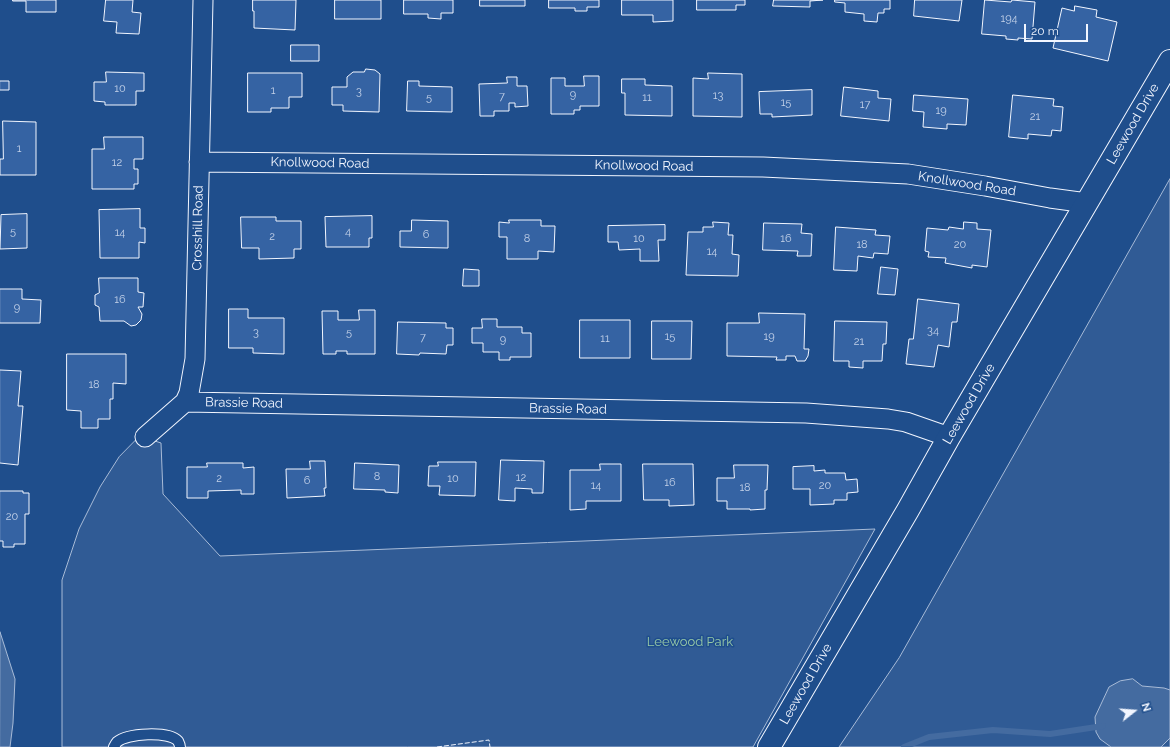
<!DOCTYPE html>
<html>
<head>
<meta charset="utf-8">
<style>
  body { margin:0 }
  #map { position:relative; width:1170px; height:747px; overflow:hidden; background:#1f4e8c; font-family:Raleway,sans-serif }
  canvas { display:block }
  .north { position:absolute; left:1114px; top:691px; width:40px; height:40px; -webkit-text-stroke:3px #1f4e8c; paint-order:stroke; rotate:73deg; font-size:11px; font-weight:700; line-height:16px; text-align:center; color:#f2f6ff }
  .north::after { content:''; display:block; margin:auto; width:14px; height:18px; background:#f2f6ff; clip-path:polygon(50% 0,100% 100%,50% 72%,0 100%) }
  .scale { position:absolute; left:1024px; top:24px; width:64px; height:18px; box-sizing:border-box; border:2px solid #f2f6ff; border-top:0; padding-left:5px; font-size:12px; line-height:14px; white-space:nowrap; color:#f2f6ff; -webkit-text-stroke:3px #1f4e8c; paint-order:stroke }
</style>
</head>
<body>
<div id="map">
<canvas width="1170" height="747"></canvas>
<div class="north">N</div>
<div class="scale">20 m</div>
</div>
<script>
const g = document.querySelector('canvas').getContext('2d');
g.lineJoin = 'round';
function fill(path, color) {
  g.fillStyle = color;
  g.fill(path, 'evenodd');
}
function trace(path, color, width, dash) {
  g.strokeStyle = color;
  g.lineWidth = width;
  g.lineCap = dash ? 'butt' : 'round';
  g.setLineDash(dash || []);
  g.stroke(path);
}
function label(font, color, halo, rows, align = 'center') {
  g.font = font + ' Raleway,sans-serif';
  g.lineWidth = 3;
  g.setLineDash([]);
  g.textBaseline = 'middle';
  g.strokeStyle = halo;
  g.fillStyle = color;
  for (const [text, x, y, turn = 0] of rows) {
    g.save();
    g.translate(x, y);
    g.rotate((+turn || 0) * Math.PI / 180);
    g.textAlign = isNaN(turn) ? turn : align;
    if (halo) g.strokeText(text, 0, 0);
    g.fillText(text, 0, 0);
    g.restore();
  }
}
const green = new Path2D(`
  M1170,179V747H839L899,658Z
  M140,436L161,443L163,494L220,556L875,529L753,747H62V580L79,529L100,487L119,457Z`);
fill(green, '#305b95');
trace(green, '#a8bbd7', 1);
const water = new Path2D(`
  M0,632L15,679L13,723L10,747H0Z
  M1133,679L1142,686L1164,688L1170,690V738L1161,747H1111L1100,739L1096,732L1095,717L1109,687L1120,681Z`);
fill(water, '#446ba0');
trace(water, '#a8bbd7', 1);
trace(new Path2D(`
  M904,747L929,737L993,730L1050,734L1103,726`), '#446ba0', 6);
const building = new Path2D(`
  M13,0H56V12H26V1H13Z
  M106,0H133L132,12L141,13L139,34L116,33L117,22L104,21Z
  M253,0H296L295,30L254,28V11H253Z
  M335,0H381V19H335Z
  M404,0H453V13H441V19L428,18V14H404Z
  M480,0H525V6H480Z
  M549,0H599V7H587V11H575V8H549Z
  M622,0H673V21L653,22V15H622Z
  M697,0H745V5H736V10H697Z
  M774,0H823L810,1V7L773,6Z
  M835,0H890V9H884V13H878L877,22L864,21V14L845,12V3L835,2Z
  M915,0H962L959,21L914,16Z
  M985,0L1011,2L1012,0L1035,2L1032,39L1018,38V40L1006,39V36L982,34Z
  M1075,6L1097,10L1096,17L1117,22L1108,61L1053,48L1062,8L1074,11Z
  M291,45H319V61H291Z
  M366,69L375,70L380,74L379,112L343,111V105H332V87H347V77L353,72H364Z
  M106,72L144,73V91H136V105H105V102L94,101V82H106Z
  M248,73H302V97H289V108H271V112H248Z
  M708,73L742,74V117L693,116V78L708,79Z
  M584,76H599V106H580V110H574V114H551V78H565V86H584Z
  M507,77H517V86H527L528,106L515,107V103H509V111H494V116H480L479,84L507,83Z
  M622,79H645V85L672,86V116L625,115V93H622Z
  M0,81H9V90H0Z
  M408,81H419V86L452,87V112L407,111Z
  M844,87L878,91V98L891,99L889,121L841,116Z
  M812,90V115L772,117V114H760L759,92Z
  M914,95L968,99L966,125L947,124V129L923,127L924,112L913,111Z
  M1013,95L1054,99L1053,106L1063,107L1061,131L1052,130L1051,136L1028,134V139L1009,137Z
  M3,121L36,122V175H0V159H3Z
  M104,137H143V159H134V169H138V184H134V189H92V149H104Z
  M140,209V228H145V243L139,242V258H100L99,210Z
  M27,214V248L0,249L1,215Z
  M372,216V238H369V247H326L325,217Z
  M241,217H276V221H301V249H294V258L259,259V248H242Z
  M412,220L448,221V248L400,247V231H411Z
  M509,220H541V226H555L554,252L538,251V259H507V237H499V222L509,223Z
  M713,222L729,223L728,235H733L732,254L739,255L738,276L686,275L688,232H703V227H713Z
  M964,222L977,223V229L991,230L987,267L972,265V268L945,263L946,258L928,257L929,252L925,251L927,228L948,230L949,227L963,229Z
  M764,223L802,224L801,233L812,234L811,256H797L798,251L763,250Z
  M665,225V240H658L659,261H640V249L619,250L618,242H608V226Z
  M836,227L876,230L875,235L890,236L888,254L874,253L873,258L858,256L857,271L834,270Z
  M881,267L898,269L895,295L878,294Z
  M464,269L479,270V286H463Z
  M99,278H138V292L144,293L143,307H138L142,314L141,320L136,325L131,326L124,321H100L99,307L95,305V295L99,293Z
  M0,289H22V299L41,300L40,323H0Z
  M918,299L959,304L957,322H952L949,347L938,345L934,367L906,364L909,339H913Z
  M229,309H248V318H284V354L253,353V348H229Z
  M359,310H375V354H347V351H336V354H323L322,311H338V320H359Z
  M759,313L805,314L804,349H809L808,356L805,361H797L795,356H786V360H776L777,357L727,356V323H759Z
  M482,319H497V327H522V333H531V357H510V360H499V352H483V343H472V328H482Z
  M580,320H630V358H580Z
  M652,321H692L691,359H652Z
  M835,321L887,322L886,344H883L882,361H863V368L849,367V361H834Z
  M398,322L446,323V328H453V345H447L446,354L420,353L419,355L397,354Z
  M67,354H126V384L113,383V399H110V419H98V428H81V411L67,410Z
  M0,370L21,371L18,406H23L18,465L0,463Z
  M501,460L544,461L543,493H532V489L515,488V501L499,500Z
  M310,461H325L326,488H324L325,496L287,498L286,469H310Z
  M438,462H476L475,496L439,495L440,486H428L429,466H438Z
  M207,463H243V468L254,467V494H241V490L208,491V498H187V467H207Z
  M355,463L399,465L398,493L385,492V490L354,489Z
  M600,464H621V501H586V509L570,510V470H600Z
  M643,464H693L694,505L669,506V500H644Z
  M734,465H768L767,490H765V509L750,510V509H727V501H717V478H734Z
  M814,466V471L825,470V473H845L846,480L857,479L858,492L847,493V500H834V504L810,505V489H793V467Z
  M0,491H23V493H29V514H25V544H14V547H3V541H0Z`);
fill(building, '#3563a3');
trace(building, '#f2f6ff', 1);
const service = new Path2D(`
  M114,747C115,745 116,743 117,742C127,733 169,731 178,741C179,743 180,745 180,747`);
const minor = new Path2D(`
  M199,162L763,167L908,174L985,186L1050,198L1087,203
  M185,402L806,413L888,419L906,422L949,437
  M145,437L185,402L189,393L195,359L203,0`);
const tertiary = new Path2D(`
  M769,747L908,510L949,437L1170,61`);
trace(service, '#f2f6ff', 12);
trace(minor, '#f2f6ff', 21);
trace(tertiary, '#f2f6ff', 24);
trace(service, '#1f4e8c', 10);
trace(minor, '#1f4e8c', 19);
trace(tertiary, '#1f4e8c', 22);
trace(new Path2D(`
  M437,747L489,740L490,747`), '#f2f6ff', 1, [5, 2]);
label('11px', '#c3d1e8', null, [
  ["194",1009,19],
  ["10",120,89],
  ["1",273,91],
  ["3",359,92],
  ["9",573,95],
  ["13",718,96],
  ["7",502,97],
  ["5",429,98],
  ["11",647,98],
  ["15",786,103],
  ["17",865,105],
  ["19",941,111],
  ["21",1035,117],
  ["1",19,149],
  ["12",117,163],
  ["5",13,232],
  ["4",348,232],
  ["14",120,233],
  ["6",426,235],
  ["2",272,237],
  ["8",527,239],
  ["10",639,239],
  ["16",786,239],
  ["18",862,245],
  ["20",960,245],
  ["14",712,252],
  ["16",120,300],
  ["9",17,308],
  ["34",933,331],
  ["3",256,333],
  ["5",349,333],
  ["15",670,337],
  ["19",769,337],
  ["7",423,338],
  ["11",605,339],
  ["9",503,340],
  ["21",859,342],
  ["18",94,385],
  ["8",377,477],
  ["12",521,478],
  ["2",219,479],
  ["10",453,479],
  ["6",307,481],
  ["16",670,483],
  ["14",596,486],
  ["20",825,486],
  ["18",745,488],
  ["20",12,517]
]);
label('13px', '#f2f6ff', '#1f4e8c', [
  ["Leewood Drive",1133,124,-60],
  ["Knollwood Road",320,163,1],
  ["Knollwood Road",644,166,1],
  ["Knollwood Road",967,184,9],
  ["Crosshill Road",198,228,-89],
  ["Brassie Road",244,403,1],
  ["Leewood Drive",969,404,-60],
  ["Brassie Road",568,409,1],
  ["Leewood Drive",806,684,-60]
]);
label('13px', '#97c8a6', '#1f4e8c', [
  ["Leewood Park",690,642]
]);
</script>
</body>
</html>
